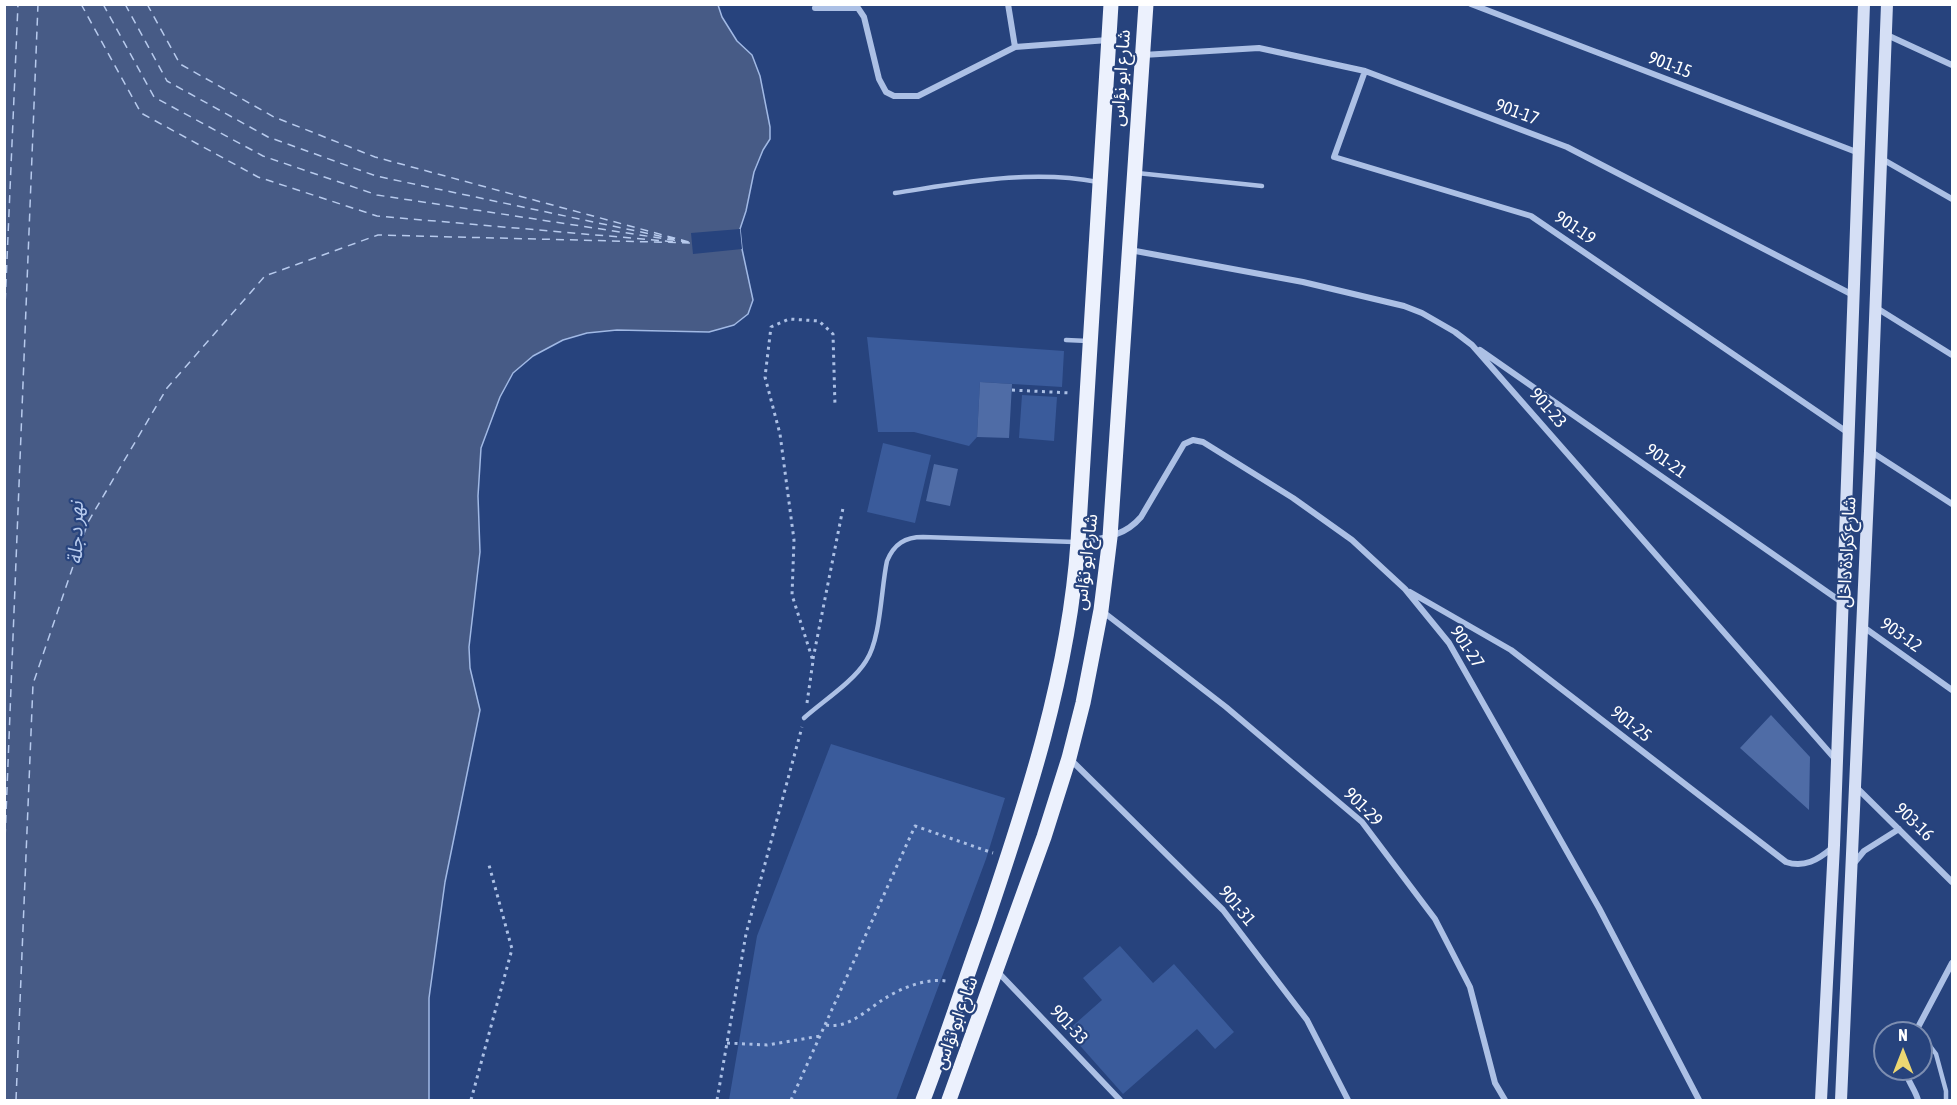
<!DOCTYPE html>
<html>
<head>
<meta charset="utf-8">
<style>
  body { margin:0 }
  #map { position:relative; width:1957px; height:1105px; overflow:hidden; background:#27437d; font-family:"Asap Condensed",sans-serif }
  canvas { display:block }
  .frame { position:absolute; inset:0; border:6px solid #fff; pointer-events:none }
  .north { position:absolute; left:1873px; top:1021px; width:60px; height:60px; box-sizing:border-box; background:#27437d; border:2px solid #7d8eb1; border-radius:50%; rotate:0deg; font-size:16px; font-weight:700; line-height:24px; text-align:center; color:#fff }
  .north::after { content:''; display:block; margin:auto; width:21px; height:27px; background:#edd772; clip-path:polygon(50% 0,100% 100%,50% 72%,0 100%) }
</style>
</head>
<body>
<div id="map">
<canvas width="1957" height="1105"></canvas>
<div class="frame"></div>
<div class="north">N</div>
</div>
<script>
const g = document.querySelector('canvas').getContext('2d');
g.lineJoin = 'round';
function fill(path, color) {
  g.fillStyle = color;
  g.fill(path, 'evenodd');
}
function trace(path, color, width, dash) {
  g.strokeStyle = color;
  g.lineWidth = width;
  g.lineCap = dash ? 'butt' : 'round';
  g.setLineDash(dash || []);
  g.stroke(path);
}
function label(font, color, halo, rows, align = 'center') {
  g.font = font + ' "Asap Condensed","Noto Sans Arabic",sans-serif';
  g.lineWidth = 4.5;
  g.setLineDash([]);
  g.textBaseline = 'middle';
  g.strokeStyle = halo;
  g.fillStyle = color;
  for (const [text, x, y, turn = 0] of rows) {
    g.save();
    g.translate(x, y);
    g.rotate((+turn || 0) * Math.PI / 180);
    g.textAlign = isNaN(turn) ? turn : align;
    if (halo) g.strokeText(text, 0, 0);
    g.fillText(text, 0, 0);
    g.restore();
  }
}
fill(new Path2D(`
  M867,337L1064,351L1062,387L980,382L977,437L969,446L914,432H878Z
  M1022,395L1057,397L1054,441L1019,438Z
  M883,443L931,455L915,523L867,512Z
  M831,744L1005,798L986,859L896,1100H729L757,936Z
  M1120,946L1153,983L1174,964L1234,1032L1215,1049L1197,1029L1123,1094L1067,1031L1102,1000L1083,978Z`), '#3a5b9b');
const water = new Path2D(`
  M5,5H718L722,17L737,41L752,55L760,76L770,127V139L763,150L754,172L746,211L740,229L742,249L753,300L748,314L734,325L709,332L617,330L587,333L563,340L533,356L513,373L500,397L481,448L478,496L480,552L469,647L470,668L480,710L445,882L429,998V1100H5Z`);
fill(water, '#475b86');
trace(water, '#a1b9e5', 1.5);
fill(new Path2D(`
  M740,229L742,249L693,254L691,233Z`), '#27437d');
trace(new Path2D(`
  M81,4L141,113L258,177L377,216L677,242
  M103,4L154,97L263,156L377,195L686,242
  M125,4L167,81L268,137L376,176L674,239
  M147,4L180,64L274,117L375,157L689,242
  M4,329L18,4
  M4,865L38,4
  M16,1100L33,684L88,522L167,388L265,276L378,235L693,243`), '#b7caed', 1.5, [8, 6]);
fill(new Path2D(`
  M980,382L1012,384L1009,438L977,437Z
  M934,464L958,469L950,506L926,501Z
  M1771,715L1810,757L1809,810L1740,748Z`), '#4f6ca6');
trace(new Path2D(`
  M1012,390L1071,393
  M813,659L843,508
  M807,703L813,661L792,595L794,540L780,434L765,377L771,327L789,319L819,321L833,334L835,406
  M826,1025C849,1029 866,1010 884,999C901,988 926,978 946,981
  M727,1043L767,1045L820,1036
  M471,1100L512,949L489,865
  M717,1100L746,934L802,727
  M791,1100L915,826L993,853`), '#acc0e5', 3, [3, 4.5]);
trace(new Path2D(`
  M1137,173L1262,186
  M895,193C962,183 1030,169 1098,182
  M1066,340L1088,341
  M804,718C823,701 853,682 866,661C881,639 881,588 887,561C894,544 905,537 923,537L1075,542
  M1921,1034L1936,1054L1946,1091V1100`), '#acc0e5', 4.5);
trace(new Path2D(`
  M1008,4L1015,47
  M1471,4L1859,153
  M815,8H858L864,17L879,79L886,92L894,96H918L1015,47L1108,40
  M1887,35L1952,65
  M1143,55L1259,48L1365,71L1567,147L1853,295
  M1365,71L1334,157L1531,216L1847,432
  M1882,159L1952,199
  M1130,250L1303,282L1404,306L1422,313L1455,332L1472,345L1836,760
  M1875,307L1952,355
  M1480,350L1843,603
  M1870,451L1952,504
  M1079,542C1103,538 1124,537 1141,517L1184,444L1193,440L1203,442L1293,498L1352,540L1405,589L1449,643L1599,908L1699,1100
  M1410,592L1511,650L1786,862C1804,868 1818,860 1832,848
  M1102,611L1226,707L1362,822L1435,919L1470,987L1495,1083L1505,1100
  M1862,626L1952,690
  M1069,758L1223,910L1307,1020L1348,1100
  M1856,787L1952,882
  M1855,862L1864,851L1899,829
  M996,970L1120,1100
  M1915,1033L1952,963
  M1905,1069C1907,1081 1915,1089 1918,1100`), '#acc0e5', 6);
trace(new Path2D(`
  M1821,1100L1834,845L1864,4
  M1841,1100L1870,451L1887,4`), '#d5dff5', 12);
trace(new Path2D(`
  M923,1100C945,1043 964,983 985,925C1027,801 1069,674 1078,542L1111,4
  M949,1100L1044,837L1069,758L1083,703L1101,610L1110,537L1146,4`), '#ecf1fd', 15);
label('18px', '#fff', '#27437d', [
  ["901-15",1670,65,21],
  ["شارع ابو نؤاس",1121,78,-86],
  ["901-17",1517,112,20],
  ["901-19",1575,228,34],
  ["901-23",1548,408,49],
  ["901-21",1666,461,35],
  ["شارع كرادة داخل",1847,552,-87],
  ["شارع ابو نؤاس",1086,562,-83],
  ["903-12",1901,635,35],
  ["901-27",1467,647,57],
  ["901-25",1631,724,38],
  ["901-29",1363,807,45],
  ["903-16",1914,822,44],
  ["901-31",1237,906,50],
  ["شارع ابو نؤاس",956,1023,-70],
  ["901-33",1069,1025,47]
]);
label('italic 20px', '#b7caed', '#27437d', [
  ["نهر دجلة",76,533,-89]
]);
</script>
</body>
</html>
